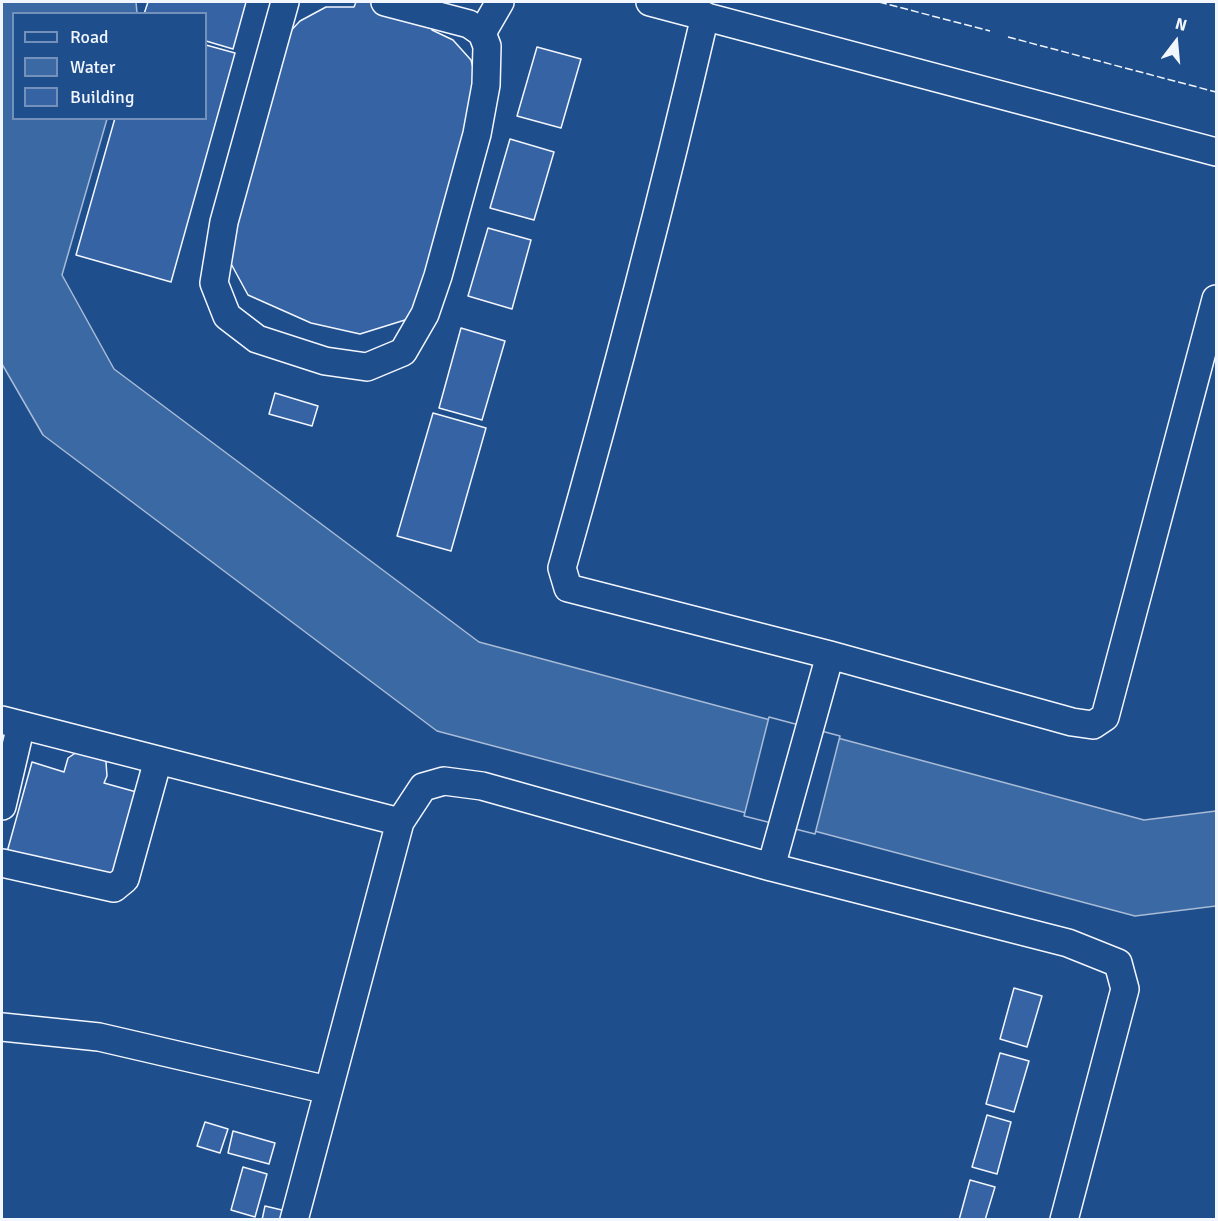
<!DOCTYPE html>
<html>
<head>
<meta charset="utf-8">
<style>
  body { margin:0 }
  #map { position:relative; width:1218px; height:1221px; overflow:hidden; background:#1f4e8c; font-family:Signika,sans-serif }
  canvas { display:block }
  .frame { position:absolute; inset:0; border:3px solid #f2f6ff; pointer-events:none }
  .legend { position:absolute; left:12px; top:12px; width:195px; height:108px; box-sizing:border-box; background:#1f4e8c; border:2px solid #7391ba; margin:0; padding:8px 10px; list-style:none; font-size:18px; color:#f2f6ff }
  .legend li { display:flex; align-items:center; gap:12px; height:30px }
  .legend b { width:30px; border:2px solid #7391ba }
  .north { position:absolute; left:1146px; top:12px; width:60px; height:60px; -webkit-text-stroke:4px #1f4e8c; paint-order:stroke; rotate:16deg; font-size:16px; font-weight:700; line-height:24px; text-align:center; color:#f2f6ff }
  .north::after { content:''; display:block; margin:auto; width:21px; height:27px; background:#f2f6ff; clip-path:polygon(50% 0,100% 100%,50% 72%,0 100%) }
</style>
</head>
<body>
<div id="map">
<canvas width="1218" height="1221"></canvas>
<div class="frame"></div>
<ul class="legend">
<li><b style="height:8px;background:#1f4e8c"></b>Road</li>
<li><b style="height:16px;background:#3b69a3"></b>Water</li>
<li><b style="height:16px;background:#3563a3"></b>Building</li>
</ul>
<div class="north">N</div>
</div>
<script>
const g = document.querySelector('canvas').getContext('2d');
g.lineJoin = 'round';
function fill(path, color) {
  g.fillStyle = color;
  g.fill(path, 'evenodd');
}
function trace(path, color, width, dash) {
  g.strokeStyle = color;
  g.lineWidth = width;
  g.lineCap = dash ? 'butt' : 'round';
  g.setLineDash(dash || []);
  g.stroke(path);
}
const water = new Path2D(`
  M2,2H136L137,13L14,14V118L107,119L62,275L114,369L479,642L1144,820L1216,811V906L1135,916L437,731L43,435L2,364Z`);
fill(water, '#3b69a3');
trace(water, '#a8bbd7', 1.5);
const pier = new Path2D(`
  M769,717L840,736L815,834L744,816Z`);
fill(pier, '#1f4e8c');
trace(pier, '#a8bbd7', 1.5);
const building = new Path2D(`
  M148,2H246L233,49L206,41V14H144Z
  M356,2H414L438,8L432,30L453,40L471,60L479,91L423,300L405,320L360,334L311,323L248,295L229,260L282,40L300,21L326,7H354Z
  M206,45L235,53L171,282L76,255L115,118H206Z
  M537,47L581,59L561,128L517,116Z
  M510,139L554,152L534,220L490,208Z
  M488,228L531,240L512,309L468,296Z
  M461,328L505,341L482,420L439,408Z
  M275,393L318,406L312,426L269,414Z
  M433,413L486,428L451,551L397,536Z
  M80,750L102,756L106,762L107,776L104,783L140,793L115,882L7,852L32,762L64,772L68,758Z
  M1014,988L1042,996L1027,1047L1000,1039Z
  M1000,1053L1029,1061L1014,1112L986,1104Z
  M987,1115L1011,1122L997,1174L972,1167Z
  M205,1122L228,1129L220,1153L197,1146Z
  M233,1131L275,1143L269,1164L228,1153Z
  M243,1167L267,1174L255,1217L231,1210Z
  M970,1180L995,1187L985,1220H959Z
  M265,1206L286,1211L283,1220H262Z`);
fill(building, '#3563a3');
trace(building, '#f2f6ff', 1.5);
const minor = new Path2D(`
  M285,2L224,222L214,283L227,316L257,339L325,361L367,367L403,352L425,314L438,276L477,134L486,85L487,46L482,33L469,24L385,2
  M650,2L1216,152
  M705,16C662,201 614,385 562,568L568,588L830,655L1072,722L1093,725L1105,717L1216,299
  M482,33L500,2
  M2,720L400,822
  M2,806L21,725
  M2,863L114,888L125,879L158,760
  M771,867L830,655
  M2,1027L99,1037L328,1090
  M294,1220L400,822L423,787L444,781L482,786L771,867L1068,943L1118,963L1125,989L1064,1220`);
trace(minor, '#f2f6ff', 30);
trace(minor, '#1f4e8c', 27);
trace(new Path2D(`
  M879,2L990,31
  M1008,37L1216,92`), '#f2f6ff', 1.5, [8, 3]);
</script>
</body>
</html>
